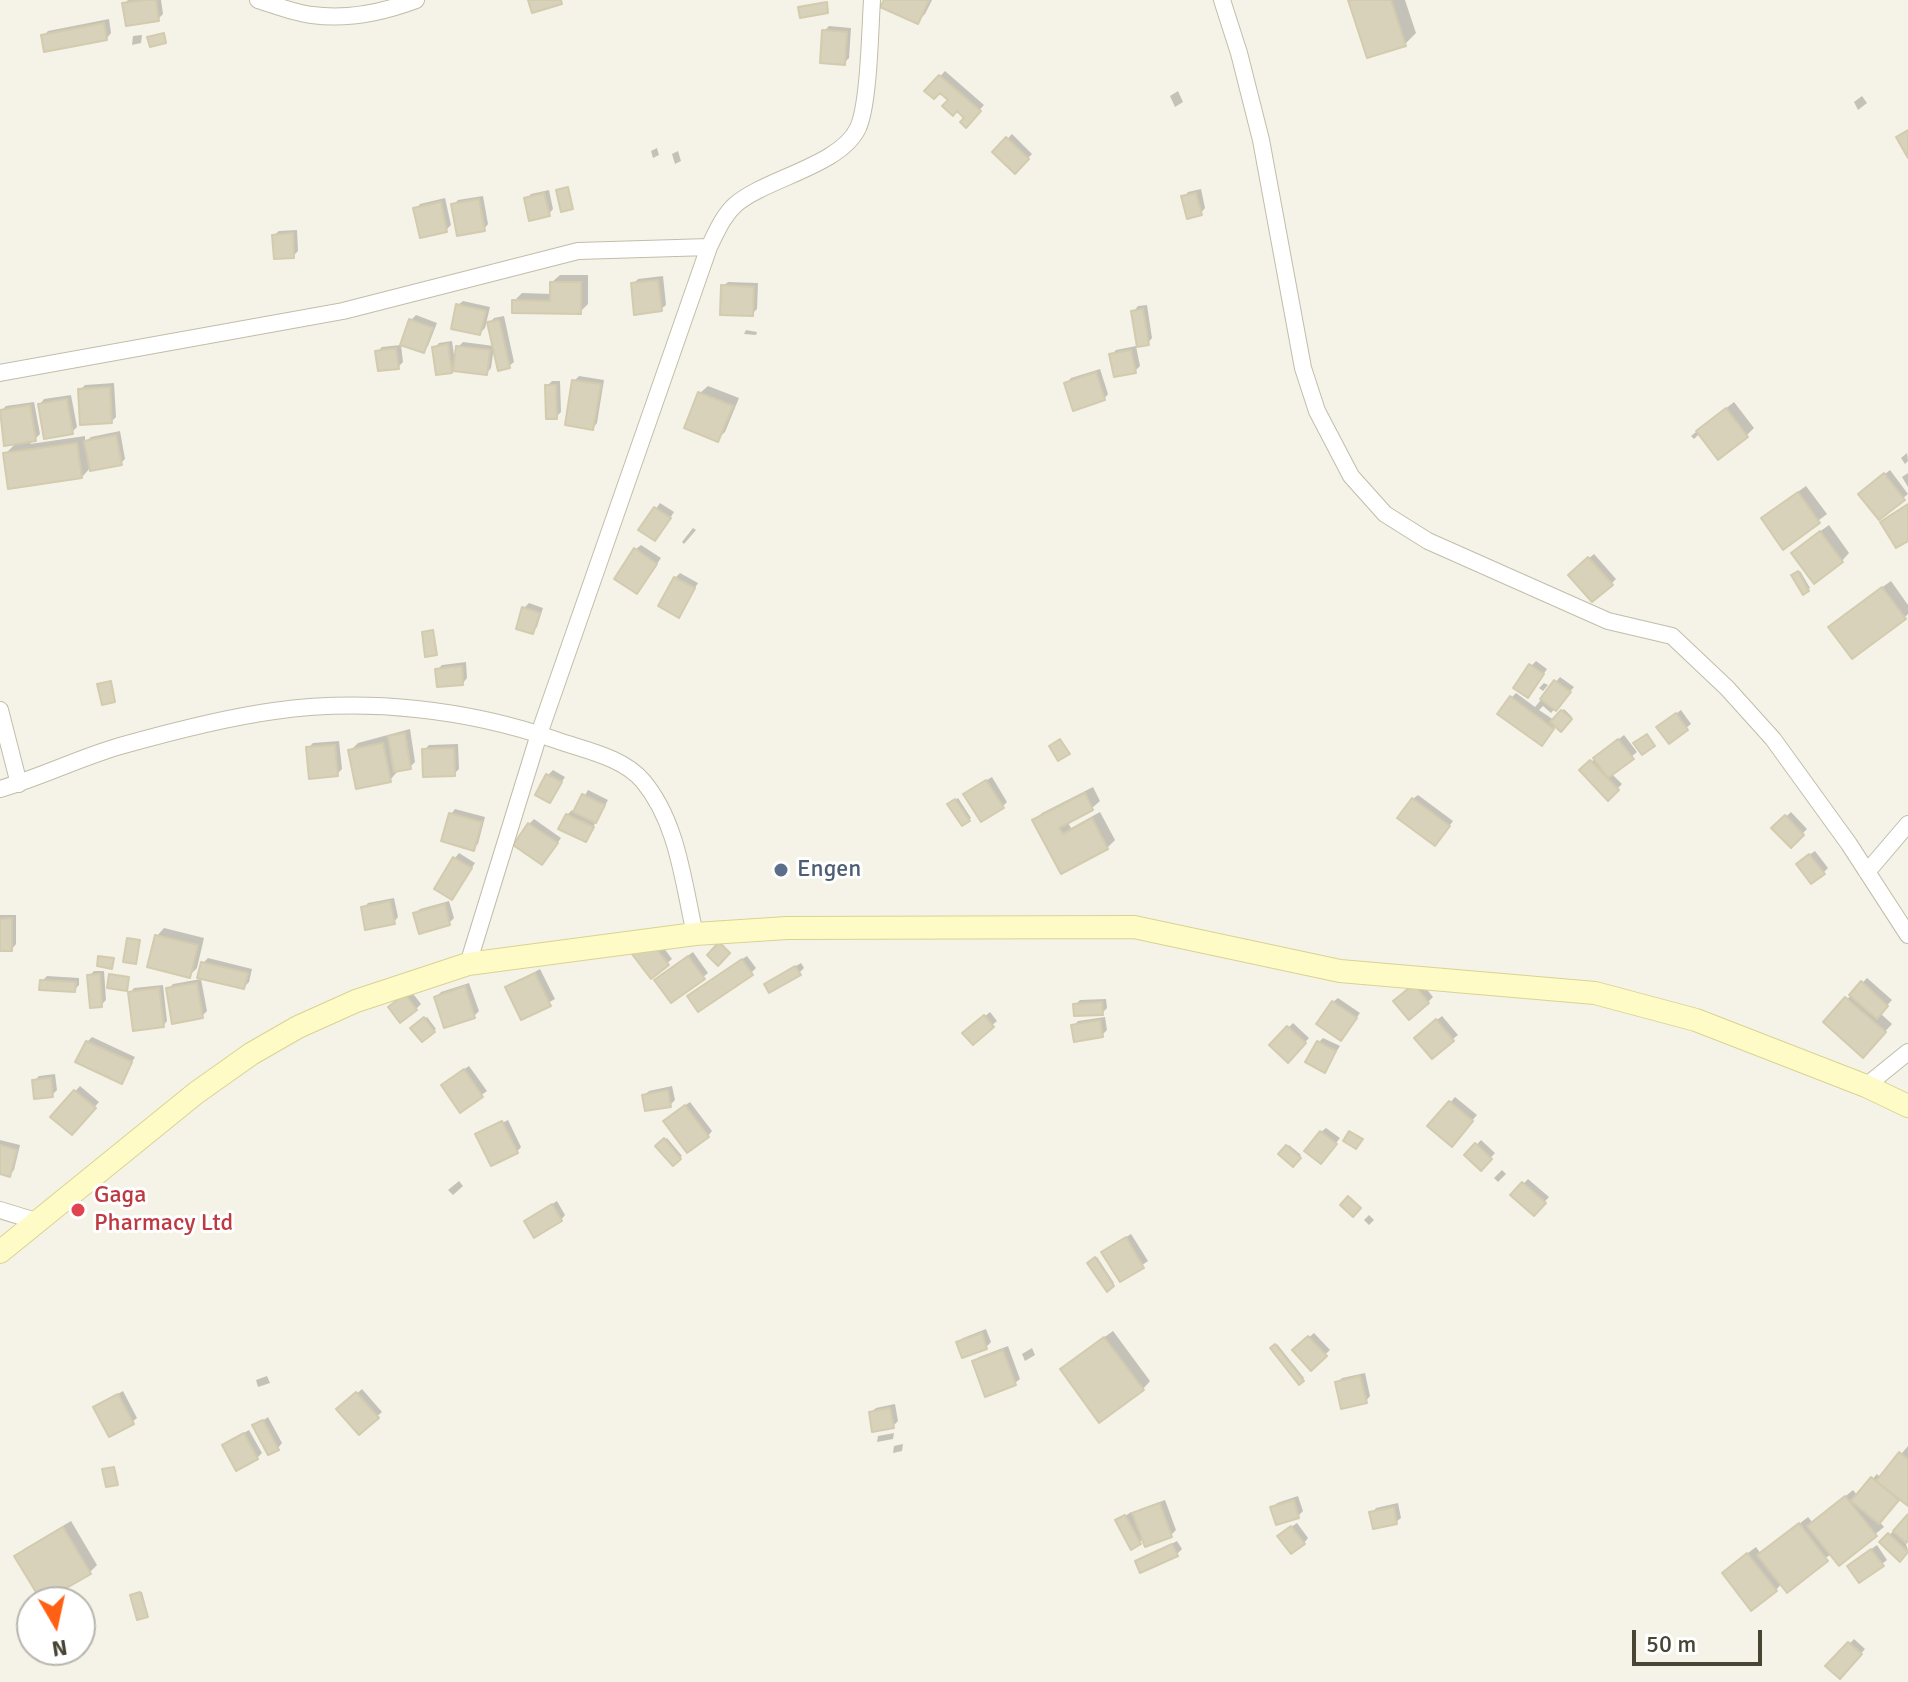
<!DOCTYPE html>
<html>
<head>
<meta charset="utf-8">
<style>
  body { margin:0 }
  #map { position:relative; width:1908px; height:1682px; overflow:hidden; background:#f5f3e7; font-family:Signika,sans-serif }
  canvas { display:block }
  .north { position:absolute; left:16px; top:1586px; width:80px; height:80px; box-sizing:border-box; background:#fff; border:2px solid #b6b5ae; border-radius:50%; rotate:171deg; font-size:22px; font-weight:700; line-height:32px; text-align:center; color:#494535 }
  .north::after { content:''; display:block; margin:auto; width:28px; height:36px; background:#ff6014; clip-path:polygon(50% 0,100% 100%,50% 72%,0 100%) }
  .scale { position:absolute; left:1632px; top:1630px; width:130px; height:36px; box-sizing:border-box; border:4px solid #494535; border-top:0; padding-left:10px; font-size:24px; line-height:28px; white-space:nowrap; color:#494535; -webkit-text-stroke:6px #fff; paint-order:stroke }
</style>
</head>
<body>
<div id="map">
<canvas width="1908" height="1682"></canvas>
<div class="north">N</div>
<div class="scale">50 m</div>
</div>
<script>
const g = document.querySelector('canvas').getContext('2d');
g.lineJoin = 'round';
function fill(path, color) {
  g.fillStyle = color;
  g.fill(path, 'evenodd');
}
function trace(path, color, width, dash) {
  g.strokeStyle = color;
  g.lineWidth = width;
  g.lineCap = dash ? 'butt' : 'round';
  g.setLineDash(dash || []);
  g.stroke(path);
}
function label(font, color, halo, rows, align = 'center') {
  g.font = font + ' Signika,sans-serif';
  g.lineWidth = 6;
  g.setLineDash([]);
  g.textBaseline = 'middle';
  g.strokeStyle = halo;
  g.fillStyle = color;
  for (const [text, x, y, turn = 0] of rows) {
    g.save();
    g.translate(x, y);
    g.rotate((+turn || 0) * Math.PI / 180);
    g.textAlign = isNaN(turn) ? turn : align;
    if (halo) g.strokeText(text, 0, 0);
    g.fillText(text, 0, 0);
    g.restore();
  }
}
fill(new Path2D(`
  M128,0H161L163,14L158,19L124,4Z
  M886,0H932L925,14L917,22Z
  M1350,0H1405L1416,33L1405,44Z
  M109,19L111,33L107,38L43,36L48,31Z
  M829,26L851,28L849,58L844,63L824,31Z
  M142,35L141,43L132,45L133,36Z
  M945,71L984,105L966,125L967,117L940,90L927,91Z
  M1178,91L1183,102L1175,107L1170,96Z
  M1862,96L1867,103L1858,110L1854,102Z
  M1012,134L1032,154L1015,171L995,152Z
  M657,148L659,155L653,158L651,151Z
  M678,151L681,161L675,164L672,154Z
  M1201,189L1205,208L1201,213L1184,197L1188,192Z
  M549,190L553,209L549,214L526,199L531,194Z
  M483,196L488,224L484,229L453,205L458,200Z
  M445,198L451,225L446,230L416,209L420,204Z
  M297,230L298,251L293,256L274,235L279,231Z
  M560,275H588V304L580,312L514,301L522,293L552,294V282Z
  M663,276L666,305L661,309L633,284L638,279Z
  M728,282L758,283L757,309L752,314L723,286Z
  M463,301L490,307L485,328L480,333L458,305Z
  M1147,305L1152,338L1148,343L1134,311L1138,306Z
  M416,315L437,323L428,346L423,351L411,320Z
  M504,316L514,362L509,366L494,347L491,368L487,373L453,369L451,371L434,348L439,343L452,341L455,362L458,347L463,342L494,346L489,323L494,318Z
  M746,330L757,332L756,335L744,334Z
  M401,345L403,362L398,367L377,352L382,347Z
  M1136,346L1140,366L1135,371L1111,355L1116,350Z
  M1100,369L1108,394L1104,399L1067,383L1071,378Z
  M579,376L604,380L597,423L593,428L574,381Z
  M552,381H560L561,412L556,417L547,386Z
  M114,383L116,417L112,421L80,390L85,385Z
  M708,386L739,398L725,432L717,439L700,393Z
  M71,395L77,427L72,432L40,404L44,399Z
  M34,402L40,434L30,444L85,436V442L91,437L120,431L125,459L121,463L91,467L82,477L5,454L17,442L1,411L6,406Z
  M1734,402L1754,428L1746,436L1700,433L1694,439L1691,436Z
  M1907,453L1908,461L1905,464L1901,458Z
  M1890,470L1908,494L1879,518L1865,490Z
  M1908,473V487L1902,477Z
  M1806,486L1827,514L1783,547L1771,511Z
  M660,503L674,512L660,534L641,530Z
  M1829,525L1849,553L1842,561L1801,545Z
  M693,528L696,530L684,544L682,542Z
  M641,545L661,558L641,587L636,549Z
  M1594,554L1616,579L1611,584L1575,570Z
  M1800,571L1810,588L1808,589L1795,574Z
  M680,573L698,583L679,615L675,578Z
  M1891,581L1908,605V614L1904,618L1838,619Z
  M529,603L543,608L537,627L532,632L524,608Z
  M1536,661L1547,669L1532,691L1531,666Z
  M466,662L467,678L463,683L437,670L442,665Z
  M1560,677L1574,687L1551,713L1543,706L1539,710L1554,720L1564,709L1572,717L1561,729L1556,725L1546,739L1511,698L1516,693L1535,707Z
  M1544,683L1548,685L1543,691L1539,688Z
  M1681,710L1691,724L1669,741L1664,723Z
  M410,729L415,762L410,767L397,769V772L390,780L350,751L358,743Z
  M1624,735L1637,752L1611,773L1622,784L1608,798L1581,770Z
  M339,741L342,769L337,774L308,748L313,743Z
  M458,744L459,769L454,774L424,750L429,745Z
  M553,770L565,777L550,800L548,775Z
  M992,777L1007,802L1003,806L970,790Z
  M1093,787L1100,801L1092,808L1067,821L1071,828L1100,812L1115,840L1107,848L1061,871L1035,820L1042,813Z
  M588,790L608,800L586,840L567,815L572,810L575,812Z
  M1418,795L1453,821L1439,839L1413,799Z
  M958,798L971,818L963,824L950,804Z
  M455,809L485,817L478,844L473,848L451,814Z
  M1791,812L1807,829L1791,845L1774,828Z
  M534,819L561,838L547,858L529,824Z
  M1815,851L1828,868L1823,873L1803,859Z
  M459,853L475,863L452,898L455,858Z
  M394,898L398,917L394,922L363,908L368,903Z
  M449,901L454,918L449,923L415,914L420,909Z
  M0,915H16V944L12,949H0Z
  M164,928L204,938L197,968L190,975L157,936Z
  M649,928L672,959L652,976L632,941Z
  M693,952L708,973L703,977L661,975Z
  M747,956L756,968L751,973L694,991Z
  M208,958L252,969L249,982L244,987L203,963Z
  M801,963L804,968L799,973L766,984Z
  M540,969L555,999L522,1017L507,987Z
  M94,971H104L106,1000L101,1005L89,976Z
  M47,976L79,978V985L74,990L42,981Z
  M1867,978L1892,1000L1880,1013L1892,1024L1871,1047L1826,1022Z
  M201,979L207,1011L202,1016L168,989L173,984Z
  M1420,981L1433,997L1428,1002L1400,997Z
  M469,983L479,1011L474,1016L436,997L441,992Z
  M163,985L167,1021L163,1026L130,993L134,988Z
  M411,991L421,1004L416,1009L391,1007Z
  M1338,998L1360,1013L1345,1034L1333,1002Z
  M1106,999L1107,1008L1102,1013L1075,1005L1080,1000Z
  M990,1012L997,1021L973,1042L970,1029Z
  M1442,1016L1458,1035L1432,1056L1421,1033Z
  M427,1017L436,1029L422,1040L413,1028Z
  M1105,1017L1107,1030L1102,1035L1073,1026L1078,1021Z
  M1293,1023L1309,1038L1288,1060L1272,1045Z
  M92,1037L135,1057L121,1081L87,1042Z
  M1323,1038L1340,1046L1324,1070L1319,1042Z
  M469,1066L487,1091L461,1110L448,1080Z
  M55,1074L57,1090L52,1095L34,1081L39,1076Z
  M80,1086L99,1102L72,1133L53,1116Z
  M672,1086L675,1100L670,1105L644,1095L649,1091Z
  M1455,1097L1477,1115L1456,1139L1430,1126Z
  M690,1102L712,1131L708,1136L670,1116Z
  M508,1120L521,1147L517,1152L480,1134Z
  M1326,1128L1340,1138L1325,1157L1321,1132Z
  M667,1138L682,1156L673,1163L658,1146Z
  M0,1140L20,1145L14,1170L9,1175L0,1172Z
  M1481,1140L1495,1153L1481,1168L1467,1155Z
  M1289,1145L1301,1155L1293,1164L1281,1154Z
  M1502,1170L1506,1174L1498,1182L1494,1178Z
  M1528,1179L1549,1197L1534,1213L1513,1195Z
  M459,1181L463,1186L453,1195L448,1190Z
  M557,1201L565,1215L561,1220L527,1221Z
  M1369,1215L1374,1220L1369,1225L1364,1220Z
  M1131,1234L1148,1261L1121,1280L1109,1248Z
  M1097,1257L1114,1283L1107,1289L1091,1261Z
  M986,1329L991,1342L986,1347L959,1342L963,1338Z
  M1113,1331L1150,1381L1143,1389L1070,1362Z
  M1314,1333L1330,1350L1311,1368L1295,1350Z
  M1277,1344L1304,1378L1300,1382L1273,1348Z
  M1008,1346L1020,1379L1015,1383L974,1362L979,1357Z
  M1032,1348L1035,1355L1025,1361L1022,1354Z
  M1365,1373L1370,1396L1366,1401L1337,1383L1342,1378Z
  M267,1376L270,1383L258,1387L256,1380Z
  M362,1389L382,1412L359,1432L344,1405Z
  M123,1391L137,1418L132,1422L96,1407Z
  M895,1404L898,1421L893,1426L871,1412L876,1408Z
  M268,1417L282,1443L278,1448L255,1426Z
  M249,1430L262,1453L257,1458L230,1441Z
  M894,1433L893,1439L877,1442L878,1436Z
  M903,1444L902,1451L893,1453L894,1446Z
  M1908,1446V1504L1900,1497L1879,1521L1884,1527L1840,1563L1832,1554L1782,1583L1776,1590L1732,1565L1756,1547L1761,1554L1808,1517L1813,1523L1853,1490L1858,1496L1877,1474L1881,1478Z
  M1298,1496L1303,1511L1298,1516L1273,1508L1277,1503Z
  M1165,1500L1176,1530L1171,1535L1144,1539L1132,1547L1118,1521L1131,1512L1133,1516L1140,1509Z
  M1398,1503L1401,1518L1396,1522L1372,1513L1376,1508Z
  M1908,1517V1538L1905,1541L1908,1550L1900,1559L1882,1542Z
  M71,1521L97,1565L90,1572L17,1557L24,1549Z
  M1297,1523L1308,1538L1304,1543L1284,1532Z
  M1177,1541L1182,1549L1177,1554L1137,1562Z
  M1877,1545L1887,1560L1882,1564L1854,1561Z
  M142,1592L148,1614L146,1616L134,1594Z
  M1854,1639L1865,1649L1840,1677L1828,1666Z`), '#0003');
const building = new Path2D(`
  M145,0H156L159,21L126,26L122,3Z
  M528,0H561L562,4L532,13Z
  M884,0H929L918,24L880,7Z
  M1348,0H1391L1406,46L1367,58Z
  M827,2L828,13L800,18L798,7Z
  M104,23L107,40L44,52L41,35Z
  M822,30L847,32L845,65L820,63Z
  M164,33L166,43L150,47L147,37Z
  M939,75L981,111L966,128L960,122L964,118L957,111L953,116L942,106L948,100L940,93L934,99L924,91Z
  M1908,130V158L1896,137Z
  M1006,137L1029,159L1015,174L992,152Z
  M568,187L573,209L561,212L556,190Z
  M544,193L550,216L529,221L524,198Z
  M1196,193L1202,215L1187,219L1181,196Z
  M479,199L485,231L457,236L451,204Z
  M441,202L447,232L420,238L413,208Z
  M293,233L294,258L274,259L272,235Z
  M658,280L662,311L634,315L631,283Z
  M550,282H581V314L512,313V300L550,301Z
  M721,285L754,287L753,316L720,315Z
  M456,304L486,311L480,335L451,329Z
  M1143,309L1149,345L1137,347L1131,311Z
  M409,319L433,328L424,353L400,345Z
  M499,320L510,368L498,371L487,322Z
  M448,344L452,373L436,375L432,347Z
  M456,346L490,350L487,375L453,371Z
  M396,348L399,369L378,371L375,351Z
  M1131,350L1136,373L1114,377L1109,354Z
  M1096,372L1105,400L1073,411L1064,383Z
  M572,380L601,384L593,430L565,425Z
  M545,385H556L557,419H546Z
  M110,387L112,423L80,425L78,389Z
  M698,392L733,406L718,442L684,428Z
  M67,399L73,434L44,439L38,404Z
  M30,405L36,441L4,446L0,410Z
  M1726,408L1748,437L1718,460L1696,431Z
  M116,435L122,465L90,471L84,441Z
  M77,443L82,478L8,489L3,453Z
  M1884,473L1905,500L1879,520L1858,494Z
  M1798,492L1820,523L1783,550L1761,518Z
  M1908,504V541L1896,548L1880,522Z
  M654,507L671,518L655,541L638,530Z
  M1820,531L1843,562L1814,584L1791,553Z
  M634,548L657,564L637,594L614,579Z
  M1588,557L1613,585L1592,602L1568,575Z
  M1798,571L1809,591L1803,595L1791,575Z
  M674,577L695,588L679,618L658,606Z
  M1882,587L1906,619L1852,659L1828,627Z
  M522,607L540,613L533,634L516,629Z
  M433,630L437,655L425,657L422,632Z
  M1529,664L1544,674L1528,698L1513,688Z
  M462,666L463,685L437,687L435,669Z
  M1554,680L1571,692L1556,711L1540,699Z
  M111,681L115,702L102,705L97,684Z
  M1510,696L1554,729L1542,746L1497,714Z
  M1561,710L1572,719L1561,732L1550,722Z
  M1676,713L1688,730L1669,744L1656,727Z
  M405,733L411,769L394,772L388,736Z
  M1647,734L1655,746L1642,755L1633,743Z
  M1060,739L1070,754L1058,761L1049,746Z
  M1618,739L1634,759L1608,778L1593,758Z
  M383,743L391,782L356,789L348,750Z
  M335,745L338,776L309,779L306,747Z
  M454,748L455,776L423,777L422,749Z
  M1590,760L1619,790L1608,801L1579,770Z
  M546,774L562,782L550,803L535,795Z
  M986,780L1004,808L981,822L963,794Z
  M1085,793L1093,810L1059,828L1063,834L1092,818L1108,849L1061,874L1032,820Z
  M582,794L605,805L596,823L573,812Z
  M1412,798L1450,826L1435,846L1397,818Z
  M955,799L970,821L962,826L947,804Z
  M449,813L482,822L474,851L441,841Z
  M566,814L594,827L586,842L558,829Z
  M1785,815L1804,835L1791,848L1771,828Z
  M528,823L558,843L542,865L513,845Z
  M1809,854L1825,874L1811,884L1796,864Z
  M453,857L472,868L452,900L434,889Z
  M390,901L395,924L365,930L361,907Z
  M445,904L450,925L419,934L413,913Z
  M12,918V951H0V919Z
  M643,931L669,965L651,979L625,945Z
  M155,935L198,945L190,978L147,967Z
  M127,938L140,940L136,964L123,962Z
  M719,942L730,953L718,966L707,955Z
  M98,956L114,958L112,969L97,966Z
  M688,956L705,979L671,1003L654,980Z
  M742,959L753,975L698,1012L687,996Z
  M201,962L248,973L244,989L197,978Z
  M795,966L801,975L769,993L764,984Z
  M535,973L551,1006L521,1020L505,987Z
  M100,974L102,1007L90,1008L87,975Z
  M109,974L129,977L127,991L107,988Z
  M40,980L76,982L75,992L39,990Z
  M1861,981L1888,1006L1877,1019L1849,995Z
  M197,983L203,1018L172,1024L166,988Z
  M1414,984L1429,1003L1409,1020L1393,1001Z
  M465,986L475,1018L444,1028L434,997Z
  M159,988L164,1027L133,1031L128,992Z
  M405,994L417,1010L400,1023L388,1007Z
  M1845,997L1886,1032L1863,1058L1823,1022Z
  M1332,1001L1357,1018L1341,1041L1316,1024Z
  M1102,1002L1103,1015L1074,1016L1073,1004Z
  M984,1015L994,1027L973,1045L962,1033Z
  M424,1017L435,1032L422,1042L410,1028Z
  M1436,1019L1454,1041L1432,1059L1414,1038Z
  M1100,1020L1103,1037L1074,1042L1071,1025Z
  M1287,1026L1306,1043L1288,1063L1269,1045Z
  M86,1041L132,1062L122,1084L75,1062Z
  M1317,1041L1336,1051L1325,1073L1305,1062Z
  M464,1069L483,1097L460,1113L441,1085Z
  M51,1078L53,1097L34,1099L32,1080Z
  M74,1090L96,1108L72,1135L50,1117Z
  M668,1090L671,1107L645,1111L642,1095Z
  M1449,1101L1473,1121L1452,1147L1427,1126Z
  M685,1105L709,1137L687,1153L663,1121Z
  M502,1121L518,1153L491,1166L475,1134Z
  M1320,1131L1337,1144L1321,1164L1304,1151Z
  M1349,1131L1363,1139L1356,1149L1343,1141Z
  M664,1138L681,1159L673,1166L655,1146Z
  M1475,1143L1492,1159L1481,1171L1464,1155Z
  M0,1145L17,1150L10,1177L0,1174Z
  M1286,1145L1301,1158L1293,1167L1278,1154Z
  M1522,1182L1546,1203L1534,1216L1510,1195Z
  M1348,1196L1361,1208L1353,1217L1340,1205Z
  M552,1204L562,1221L534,1238L524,1221Z
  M1126,1237L1144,1268L1120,1282L1101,1252Z
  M1095,1257L1114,1286L1107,1292L1087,1263Z
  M982,1333L987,1349L962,1358L956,1342Z
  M1308,1336L1327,1356L1311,1371L1292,1350Z
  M1104,1337L1144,1390L1099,1423L1060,1369Z
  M1275,1344L1304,1381L1299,1385L1270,1348Z
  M1003,1350L1016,1385L985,1397L972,1361Z
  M1360,1376L1367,1403L1341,1409L1335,1382Z
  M356,1392L379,1418L359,1435L336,1409Z
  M118,1394L134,1424L109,1437L93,1407Z
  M890,1408L894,1428L872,1432L869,1412Z
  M263,1420L279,1450L268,1455L252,1425Z
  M244,1433L258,1459L236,1471L222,1445Z
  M1899,1452L1908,1459V1506L1876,1481Z
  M114,1467L118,1485L106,1487L102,1469Z
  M1871,1477L1899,1500L1879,1524L1851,1501Z
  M1845,1496L1877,1536L1839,1566L1807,1526Z
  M1294,1500L1299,1518L1276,1525L1270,1507Z
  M1160,1503L1172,1537L1145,1547L1132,1513Z
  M1394,1507L1397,1524L1373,1529L1369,1512Z
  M1908,1514V1541L1906,1543L1893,1531Z
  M1125,1515L1141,1544L1131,1550L1115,1520Z
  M1799,1523L1828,1561L1787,1593L1757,1555Z
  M1291,1526L1305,1544L1291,1554L1277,1536Z
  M63,1527L91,1574L42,1602L14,1556Z
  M1888,1533L1908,1552L1900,1562L1879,1542Z
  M1172,1544L1178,1556L1140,1573L1135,1561Z
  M1871,1549L1884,1566L1859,1583L1847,1566Z
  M1747,1553L1777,1591L1751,1611L1722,1573Z
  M140,1592L148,1617L137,1620L130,1595Z
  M1848,1642L1862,1654L1840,1679L1825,1666Z`);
fill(building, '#d8d2bb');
trace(building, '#d3cbae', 2);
const street = new Path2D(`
  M258,0C275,5 294,13 312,15C347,20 384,12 416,0
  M1222,0L1239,53L1261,140L1303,368L1317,411L1351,476L1385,514L1428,541L1608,621L1672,636L1727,688L1773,739L1849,844L1908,935
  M0,373L343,311L578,251L709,247
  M0,710L19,784
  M0,789C41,777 79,758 120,746C170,732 223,718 274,711C367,698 467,709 556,740C584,750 623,757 643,781C678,823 683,882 695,934
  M1867,872L1908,824
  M468,964L539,734L709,247C716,233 723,216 735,205C766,178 840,166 858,128C869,104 870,30 872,0
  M1866,1086L1908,1052
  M0,1210L39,1222`);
const secondary = new Path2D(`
  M0,1252L196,1093L251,1054L298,1027L356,1001L468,964L695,934L787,928L1134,927L1340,971L1595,993L1696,1020L1866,1086L1908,1106`);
trace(street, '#c2bda9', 18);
trace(secondary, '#d9d392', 24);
trace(street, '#fff', 16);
trace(secondary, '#fffbc7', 22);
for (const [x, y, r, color] of [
  [781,870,8,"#5c6f8a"],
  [78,1210,8,"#e0444e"]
]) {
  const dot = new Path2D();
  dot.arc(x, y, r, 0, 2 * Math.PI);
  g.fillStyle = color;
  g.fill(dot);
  trace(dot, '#fff', 3);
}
label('24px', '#4e5e75', '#fff', [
  ["Engen",797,870]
], 'left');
label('24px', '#be3a42', '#fff', [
  ["Gaga",94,1196],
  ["Pharmacy Ltd",94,1224]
], 'left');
</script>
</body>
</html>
